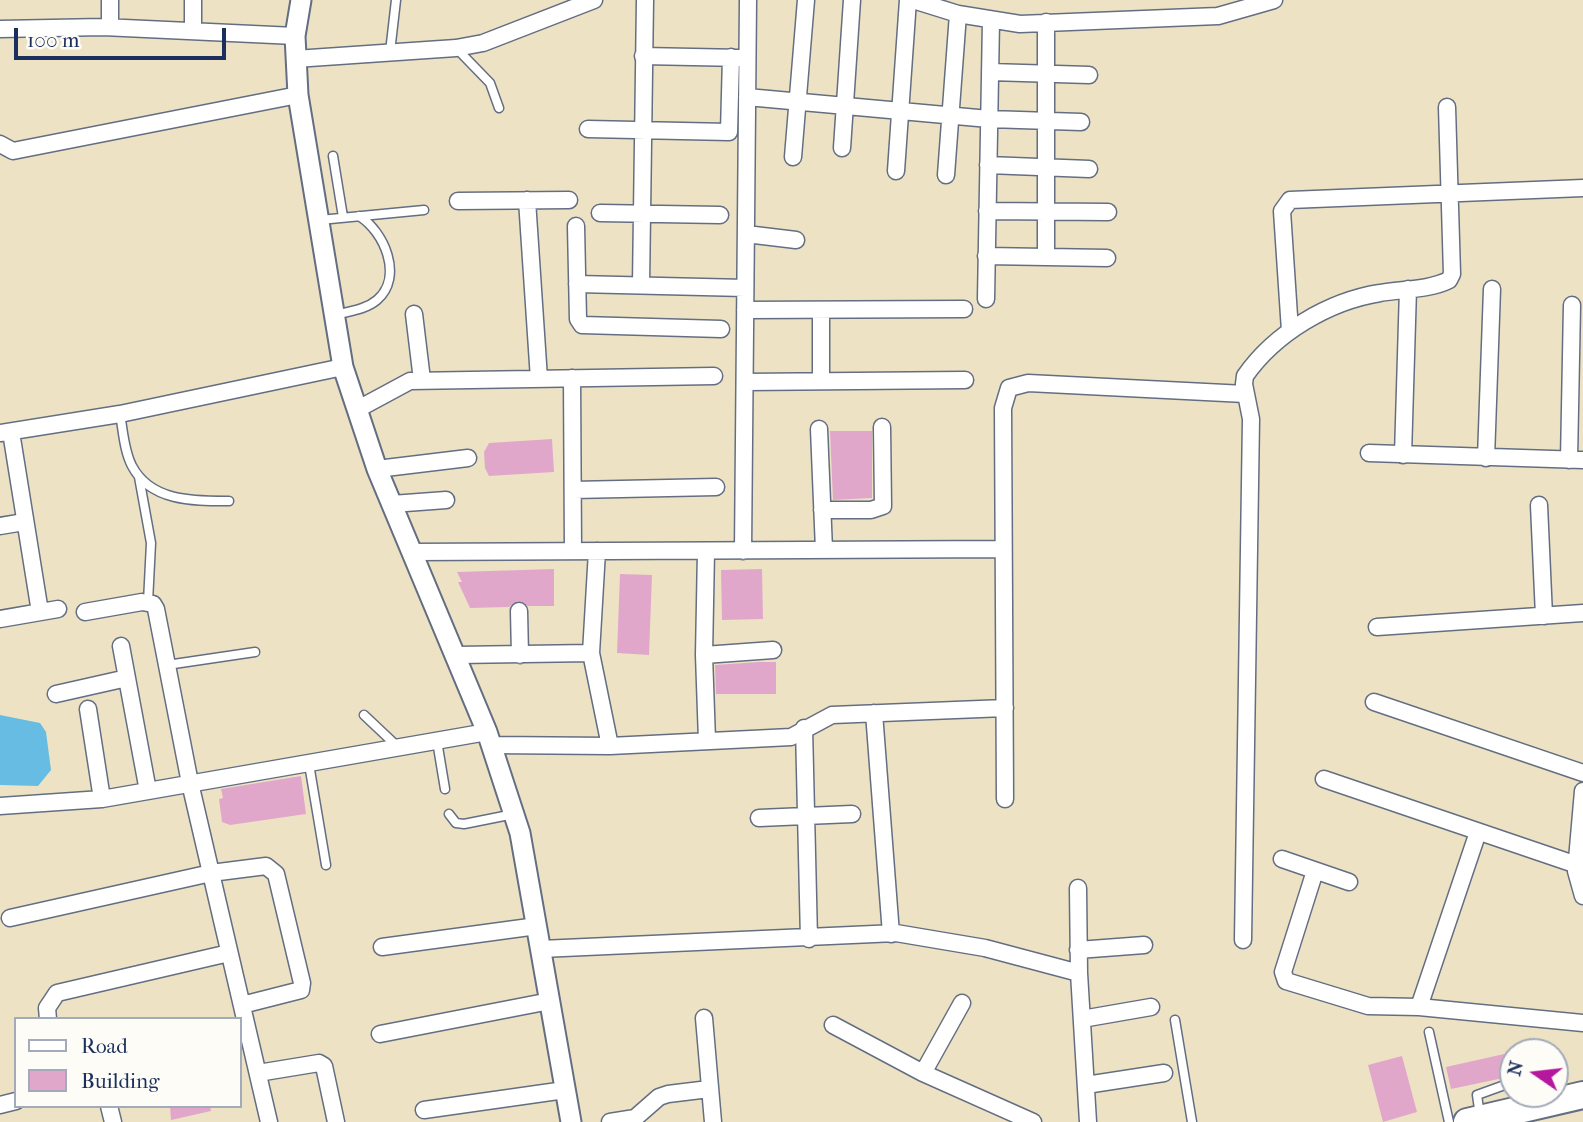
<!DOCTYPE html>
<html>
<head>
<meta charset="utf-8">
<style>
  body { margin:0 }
  #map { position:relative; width:1583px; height:1122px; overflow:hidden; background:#ede3c4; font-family:"IM FELL French Canon",serif }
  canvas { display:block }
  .legend { position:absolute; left:14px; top:1017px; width:228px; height:91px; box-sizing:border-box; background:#fdfcf7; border:2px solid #a3aaba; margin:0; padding:9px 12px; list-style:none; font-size:21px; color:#1b2f5e }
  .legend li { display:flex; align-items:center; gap:14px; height:35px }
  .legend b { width:35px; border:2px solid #a3aaba }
  .north { position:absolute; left:1499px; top:1038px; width:70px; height:70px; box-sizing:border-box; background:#fdfcf7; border:2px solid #a3aaba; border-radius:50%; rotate:284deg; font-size:19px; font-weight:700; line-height:28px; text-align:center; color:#1b2f5e }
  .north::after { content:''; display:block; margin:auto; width:24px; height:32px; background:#b5179e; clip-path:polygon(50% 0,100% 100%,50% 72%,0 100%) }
  .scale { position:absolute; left:14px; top:28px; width:212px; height:32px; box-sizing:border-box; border:4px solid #1b2f5e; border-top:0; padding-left:9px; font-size:21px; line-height:24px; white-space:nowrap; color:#1b2f5e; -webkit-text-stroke:5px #fdfcf7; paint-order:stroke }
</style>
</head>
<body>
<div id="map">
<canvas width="1583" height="1122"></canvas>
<ul class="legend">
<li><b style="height:9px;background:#fff"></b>Road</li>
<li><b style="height:19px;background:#e1a7cb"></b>Building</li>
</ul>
<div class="north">N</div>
<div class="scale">100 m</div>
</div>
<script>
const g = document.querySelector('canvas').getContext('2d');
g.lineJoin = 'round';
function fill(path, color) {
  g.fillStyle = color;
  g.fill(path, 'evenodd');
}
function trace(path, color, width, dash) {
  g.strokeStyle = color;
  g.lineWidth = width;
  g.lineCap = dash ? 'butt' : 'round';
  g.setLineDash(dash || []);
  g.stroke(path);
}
fill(new Path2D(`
  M0,715L40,723L46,732L51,770L38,786L0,785Z`), '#67bce3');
fill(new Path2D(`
  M830,431H872V498L833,500Z
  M552,439L554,472L489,476L485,468L484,452L489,443Z
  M554,569V606H528L518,601L509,607L470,608L458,582H462L457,572Z
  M762,569L763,619L722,620L721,570Z
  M620,574L652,575L649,655L617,653Z
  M759,662H776V694H716L715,665Z
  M301,776L306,814L230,825L222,822L219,799L223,798L221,789Z
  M1513,1052V1076L1451,1089L1446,1067Z
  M1402,1056L1417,1112L1383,1122L1368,1065Z
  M170,1106H210L211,1111L171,1120Z`), '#e1a7cb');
const service = new Path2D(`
  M457,49L490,83L499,108
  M390,52L396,0
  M333,156L343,217
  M320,220L424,210
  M335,315C349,311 365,310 377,300C404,277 384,231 359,216
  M120,414C123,430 124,451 132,466C151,502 194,501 229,501
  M139,477L151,543L148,602
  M167,665L255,652
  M364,715L399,748
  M437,741L445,789
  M309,764L326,865
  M449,814L456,823L464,824L514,814
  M1175,1020L1192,1122
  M1429,1032L1449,1122
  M1480,1116L1477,1095L1513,1082`);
const minor = new Path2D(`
  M110,0V27
  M193,0V29
  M913,0L958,14L1020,24L1218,16L1274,0
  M0,29L103,27L295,36
  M643,56L742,58
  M295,59L456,48L483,43L594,0
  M990,72L1089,75
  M747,97L989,119L1081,122
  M588,129L729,132L731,57
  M0,144L13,151L23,149L298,95
  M842,148L852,0
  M793,157L806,0
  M988,165L1089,169
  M896,171L908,0
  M946,175L958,14
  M527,200L539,379
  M458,201L569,200
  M987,211L1108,212
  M600,213L720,215
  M576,226L578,319L582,325L721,329
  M746,234L796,240
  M986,256L1107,258
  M1046,257V22
  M577,284L745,288
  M641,285L645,0
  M986,299L991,21
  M745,310L964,309
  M821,310V381
  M414,314L422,380
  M1290,331L1282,211L1290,200L1583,188
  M572,378L573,551
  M745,382L965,380
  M358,409L410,381L714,376
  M819,429L824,550
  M11,432L40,612
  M0,433L120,414L343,367
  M1369,453L1583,460
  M1403,455L1408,289
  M1486,458L1492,289
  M1569,460L1572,305
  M377,469L468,458
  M573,490L716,487
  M392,504L446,500
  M1539,505L1544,616
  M822,510H871L883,506L882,427
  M0,526L24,522
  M597,551L591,653L610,746
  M706,551L704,655L707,741
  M743,551L748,0
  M413,552L1003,549
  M519,611L520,655
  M85,612L142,602L153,604L156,609L190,783L269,1122
  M0,619L58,609
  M1377,627L1583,613
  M121,646L148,791
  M457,655L591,653
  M704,655L773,650
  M56,694L127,678
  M1374,702L1583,773
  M88,709L102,799
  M874,713L891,934
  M804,728L809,939
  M492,745L610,746L791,737L832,715L1005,708
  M1324,779L1577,865
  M1583,791L1576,871L1583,896
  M1005,799L1003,408L1009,388L1028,383L1245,394
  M0,806L102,799L487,732
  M759,818L852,814
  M1282,859L1349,882
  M1315,871L1283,972L1286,981L1368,1006L1419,1007L1583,1023
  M1078,888L1079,973L1088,1122
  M10,918L211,873L266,866L276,874L302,983L301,990L242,1005
  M1243,940L1251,419L1244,384L1245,376C1275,333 1329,301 1380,293C1402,289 1429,290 1449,280L1452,274L1447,107
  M382,947L537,926
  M541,949L896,933L985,948L1079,973
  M1078,950L1144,945
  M1419,1007L1478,832
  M704,1018L713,1122
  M48,1019L47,1008L57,993L229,953
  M1082,1019L1151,1007
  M833,1025L923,1073L1033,1122
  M380,1034L550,1001
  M258,1073L319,1063L324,1066L336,1122
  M923,1073L962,1003
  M1086,1085L1164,1073
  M0,1105L16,1101
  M109,1106L113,1122
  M424,1110L565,1090
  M610,1122L635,1118L659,1097L668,1094L709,1089`);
const tertiary = new Path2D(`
  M301,0L295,36L298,95L343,367L377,469L487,732L520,833L571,1122`);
const primary = new Path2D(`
  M1467,1122L1583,1095`);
trace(service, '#646e82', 11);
trace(minor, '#646e82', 19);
trace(tertiary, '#646e82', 23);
trace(primary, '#646e82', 30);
trace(service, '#fff', 8);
trace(minor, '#fff', 16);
trace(tertiary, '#fff', 19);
trace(primary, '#fff', 26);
</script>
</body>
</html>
